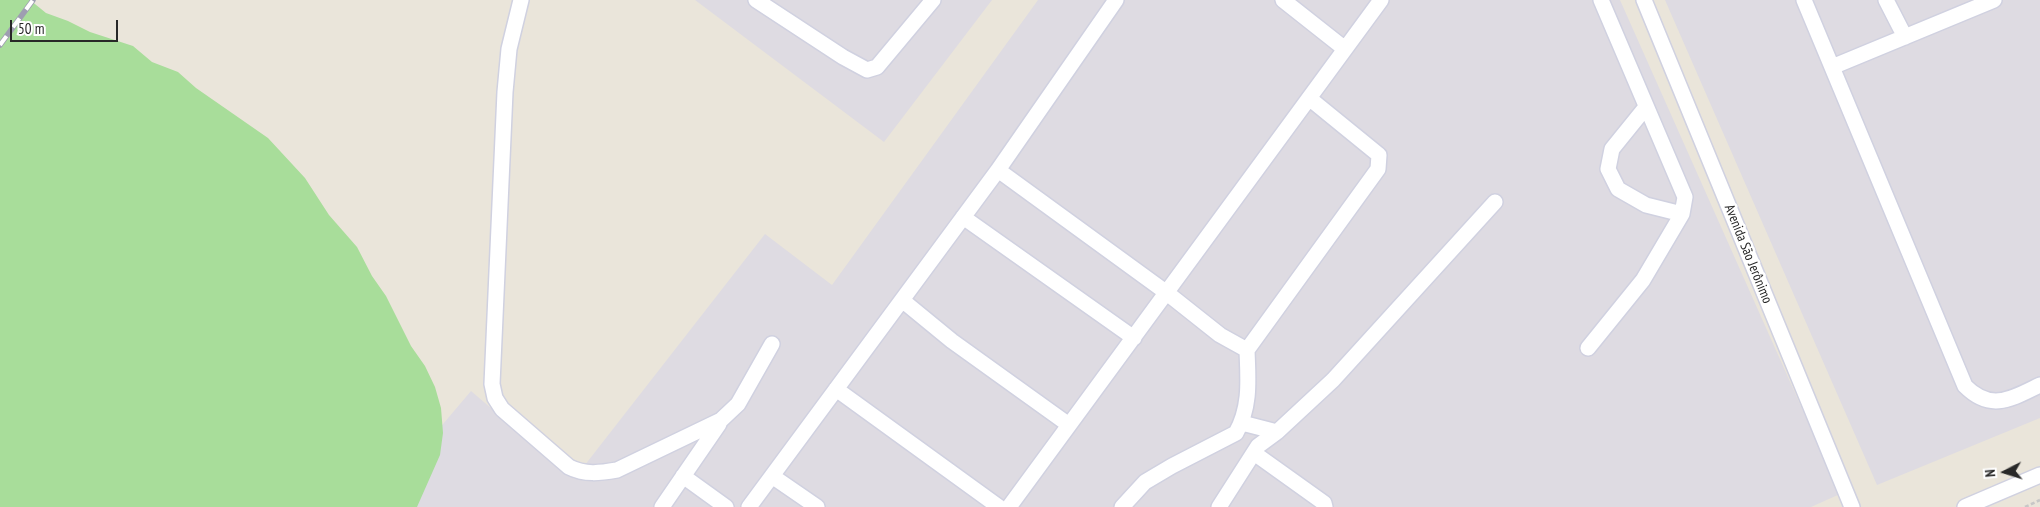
<!DOCTYPE html>
<html>
<head>
<meta charset="utf-8">
<style>
  body { margin:0 }
  #map { position:relative; width:2040px; height:507px; overflow:hidden; background:#eae5da; font-family:"PT Sans Narrow",sans-serif }
  canvas { display:block }
  .north { position:absolute; left:1980px; top:447px; width:50px; height:50px; -webkit-text-stroke:4px #fff; paint-order:stroke; rotate:265deg; font-size:14px; font-weight:700; line-height:20px; text-align:center; color:#282828 }
  .north::after { content:''; display:block; margin:auto; width:18px; height:22px; background:#282828; clip-path:polygon(50% 0,100% 100%,50% 72%,0 100%) }
  .scale { position:absolute; left:10px; top:20px; width:108px; height:22px; box-sizing:border-box; border:2px solid #282828; border-top:0; padding-left:6px; font-size:15px; line-height:18px; white-space:nowrap; color:#282828; -webkit-text-stroke:4px #fff; paint-order:stroke }
</style>
</head>
<body>
<div id="map">
<canvas width="2040" height="507"></canvas>
<div class="north">N</div>
<div class="scale">50 m</div>
</div>
<script>
const g = document.querySelector('canvas').getContext('2d');
g.lineJoin = 'round';
function fill(path, color) {
  g.fillStyle = color;
  g.fill(path, 'evenodd');
}
function trace(path, color, width, dash) {
  g.strokeStyle = color;
  g.lineWidth = width;
  g.lineCap = dash ? 'butt' : 'round';
  g.setLineDash(dash || []);
  g.stroke(path);
}
function label(font, color, halo, rows, align = 'center') {
  g.font = font + ' "PT Sans Narrow",sans-serif';
  g.lineWidth = 5;
  g.setLineDash([]);
  g.textBaseline = 'middle';
  g.strokeStyle = halo;
  g.fillStyle = color;
  for (const [text, x, y, turn = 0] of rows) {
    g.save();
    g.translate(x, y);
    g.rotate((+turn || 0) * Math.PI / 180);
    g.textAlign = isNaN(turn) ? turn : align;
    if (halo) g.strokeText(text, 0, 0);
    g.fillText(text, 0, 0);
    g.restore();
  }
}
fill(new Path2D(`
  M695,0H992L884,142Z
  M1038,0H1620L1840,494L1811,507H377V502L471,391L574,479L765,234L832,285Z
  M1665,0H2040V418L1877,485Z`), '#dedbe2');
fill(new Path2D(`
  M0,0H30L46,13L68,21L90,32L133,46L152,62L178,72L196,88L268,138L305,178L329,215L357,247L372,276L386,296L411,346L425,366L435,387L441,408L443,433L440,455L417,507H0Z`), '#a8dd9a');
const minor = new Path2D(`
  M521,0L509,49L505,92L492,384L495,398L502,409L569,467C585,475 600,473 617,470L721,420L738,404L772,344
  M756,0L843,57L867,70L877,67L933,0
  M1283,0L1345,49
  M1644,0L1852,507
  M1804,0L1965,386C1991,412 2011,399 2040,385
  M1886,0L1905,37
  M1832,67L1994,0
  M1646,107L1612,149L1608,169L1618,189L1646,205L1682,214
  M998,170L1167,293L1220,335L1247,350L1378,169L1379,155L1309,98
  M963,217L1134,338
  M902,300L952,341L1069,425
  M1588,348L1643,280L1682,214L1685,197L1601,0
  M836,389L999,507
  M1242,423L1277,432
  M1254,453L1324,503L1325,507
  M683,476L726,507
  M772,476L817,507
  M662,507L719,424
  M749,507L998,170L1116,0
  M1009,507L1381,0
  M1122,507L1145,482L1172,466L1236,433C1251,406 1248,379 1247,350
  M1219,507L1258,446L1277,432L1333,380L1495,202
  M1965,507L2040,475`);
trace(minor, '#d0d1e0', 18);
trace(new Path2D(`
  M2025,507L2040,500`), '#c7c7c7', 2.5, [4, 2.5]);
trace(minor, '#fff', 15);
const rail = new Path2D(`
  M0,45L33,0`);
trace(rail, '#9e9eb1', 5.5);
trace(rail, '#fff', 4, [11]);
label('14px', '#282828', '#fff', [
  ["Avenida São Jerônimo",1748,254,68]
]);
</script>
</body>
</html>
